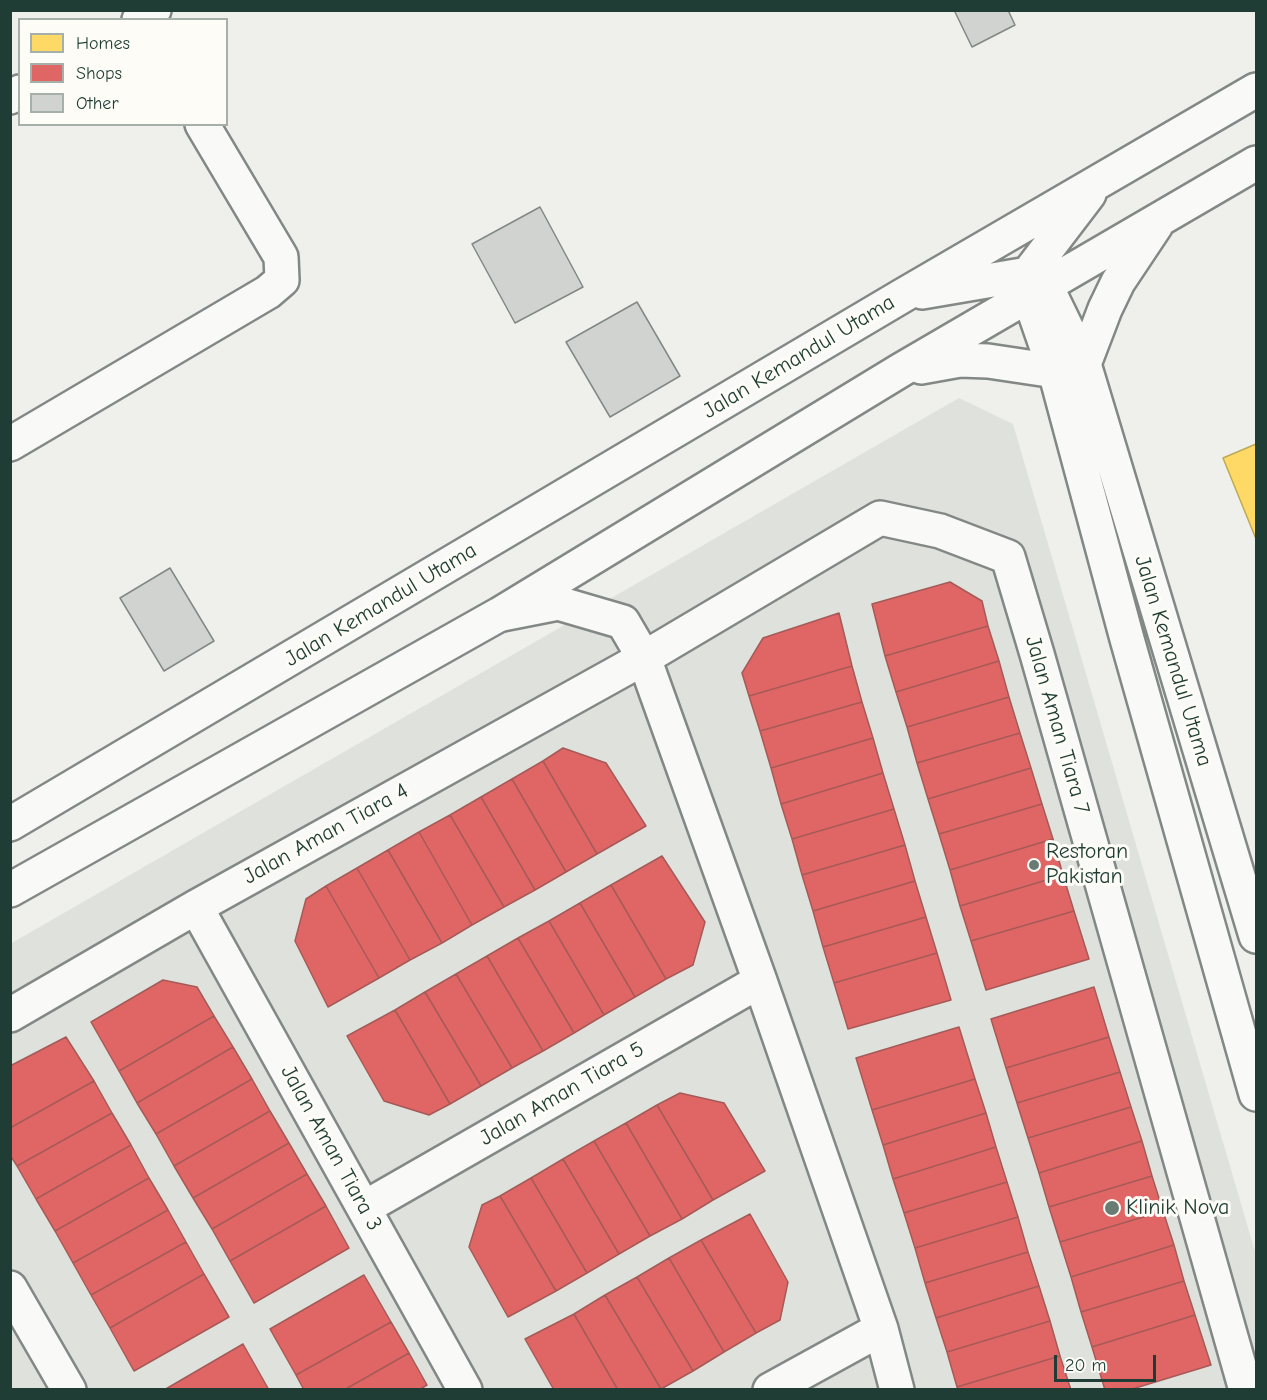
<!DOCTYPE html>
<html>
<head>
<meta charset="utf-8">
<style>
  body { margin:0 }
  #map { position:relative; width:1267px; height:1400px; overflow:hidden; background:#eff0ec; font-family:"Comic Neue",sans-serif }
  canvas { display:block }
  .frame { position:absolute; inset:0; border:12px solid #1f3d34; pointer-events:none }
  .legend { position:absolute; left:18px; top:18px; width:210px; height:108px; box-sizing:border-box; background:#fdfcf7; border:2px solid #a4b0a9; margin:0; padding:8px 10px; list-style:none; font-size:18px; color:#1f3d34 }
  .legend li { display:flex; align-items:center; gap:12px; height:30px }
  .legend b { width:30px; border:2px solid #a4b0a9 }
  .scale { position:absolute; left:1054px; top:1355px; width:102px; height:27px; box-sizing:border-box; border:3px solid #1f3d34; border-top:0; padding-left:8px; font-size:18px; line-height:21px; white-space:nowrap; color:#1f3d34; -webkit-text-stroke:4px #fdfcf7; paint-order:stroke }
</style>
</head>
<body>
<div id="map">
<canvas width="1267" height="1400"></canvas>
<div class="frame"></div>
<ul class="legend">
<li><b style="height:16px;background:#ffd966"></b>Homes</li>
<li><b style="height:16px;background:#e06666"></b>Shops</li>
<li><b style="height:16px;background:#d1d3d0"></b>Other</li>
</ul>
<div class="scale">20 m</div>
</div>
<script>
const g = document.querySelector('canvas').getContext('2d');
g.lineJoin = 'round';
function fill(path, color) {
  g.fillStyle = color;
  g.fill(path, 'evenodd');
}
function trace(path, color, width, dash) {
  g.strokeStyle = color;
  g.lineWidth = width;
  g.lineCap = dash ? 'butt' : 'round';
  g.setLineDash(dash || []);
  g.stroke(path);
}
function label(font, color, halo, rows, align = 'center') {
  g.font = font + ' "Comic Neue",sans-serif';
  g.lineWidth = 6;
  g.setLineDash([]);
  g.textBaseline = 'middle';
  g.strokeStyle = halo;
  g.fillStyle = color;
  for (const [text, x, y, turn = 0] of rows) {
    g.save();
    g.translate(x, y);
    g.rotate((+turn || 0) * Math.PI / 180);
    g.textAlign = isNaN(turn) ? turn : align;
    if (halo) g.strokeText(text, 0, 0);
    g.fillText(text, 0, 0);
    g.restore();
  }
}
fill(new Path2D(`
  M959,398L1013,424L1256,1255V1389H11L10,944Z`), '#dee1dc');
const homes = new Path2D(`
  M1256,444V539L1223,458Z`);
fill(homes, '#ffd966');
trace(homes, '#bcaa57', 1.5);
const shops = new Path2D(`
  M950,582L982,601L988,626L885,656L872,604Z
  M839,613L852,666L749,696L742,673L763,638Z
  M988,626L999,661L896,692L885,656Z
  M999,661L1009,697L907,727L896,692Z
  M852,666L862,702L760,731L749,696Z
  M1009,697L1020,733L917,763L907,727Z
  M862,702L873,738L771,768L760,731Z
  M1020,733L1031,768L928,799L917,763Z
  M873,738L883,773L781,804L771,768Z
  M563,748L606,763L646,826L597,854L543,761Z
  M543,761L597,854L566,872L512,779Z
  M1031,768L1042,804L939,834L928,799Z
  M883,773L894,809L792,839L781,804Z
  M512,779L566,872L535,890L481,797Z
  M481,797L535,890L504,907L450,815Z
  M1042,804L1053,839L950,870L939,834Z
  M894,809L905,845L802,875L792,839Z
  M450,815L504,907L472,925L419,832Z
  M419,832L472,925L442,943L388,850Z
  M1053,839L1063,875L960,906L950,870Z
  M905,845L915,881L813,911L802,875Z
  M388,850L442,943L410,960L357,868Z
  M662,856L705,922L693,965L666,979L611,885Z
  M357,868L410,960L379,978L326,886Z
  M1063,875L1074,911L971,941L960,906Z
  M915,881L926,917L823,947L813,911Z
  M611,885L666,979L635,997L580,903Z
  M326,886L379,978L328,1007L295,941L306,899Z
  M580,903L635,997L604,1015L549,921Z
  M1074,911L1089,959L986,990L971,941Z
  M926,917L937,953L834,983L823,947Z
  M549,921L604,1015L574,1033L518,938Z
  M518,938L574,1033L543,1051L487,956Z
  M937,953L951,1000L848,1029L834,983Z
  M487,956L543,1051L512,1068L456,974Z
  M456,974L512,1068L481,1086L425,992Z
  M163,980L197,987L214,1016L119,1071L91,1022Z
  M1094,987L1109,1037L1006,1068L991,1019Z
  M425,992L481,1086L450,1104L395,1010Z
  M395,1010L450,1104L429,1115L384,1101L347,1036Z
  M214,1016L233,1047L137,1103L119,1071Z
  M959,1027L975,1079L872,1110L856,1058Z
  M66,1037L94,1081L10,1128V1066Z
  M1109,1037L1120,1072L1017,1103L1006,1068Z
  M233,1047L252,1079L156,1134L137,1103Z
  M1120,1072L1131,1107L1028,1138L1017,1103Z
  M252,1079L270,1111L174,1166L156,1134Z
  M975,1079L986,1113L883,1145L872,1110Z
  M94,1081L112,1113L17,1166L10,1155V1128Z
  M680,1093L724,1103L765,1171L713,1200L657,1105Z
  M657,1105L713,1200L682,1219L626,1123Z
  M1131,1107L1142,1141L1039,1173L1028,1138Z
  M270,1111L289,1143L193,1198L174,1166Z
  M112,1113L131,1145L36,1199L17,1166Z
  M986,1113L996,1147L893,1179L883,1145Z
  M626,1123L682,1219L650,1236L594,1141Z
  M594,1141L650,1236L619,1254L563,1159Z
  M1142,1141L1152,1176L1049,1207L1039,1173Z
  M289,1143L307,1174L212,1229L193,1198Z
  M131,1145L149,1178L55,1231L36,1199Z
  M996,1147L1007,1182L904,1213L893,1179Z
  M563,1159L619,1254L587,1273L531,1178Z
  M307,1174L326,1206L230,1261L212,1229Z
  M1152,1176L1163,1211L1060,1242L1049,1207Z
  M149,1178L168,1210L73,1263L55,1231Z
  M531,1178L587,1273L556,1291L500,1196Z
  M1007,1182L1018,1217L915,1248L904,1213Z
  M500,1196L556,1291L508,1317L469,1247L482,1205Z
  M326,1206L349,1248L254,1303L230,1261Z
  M168,1210L186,1242L91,1295L73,1263Z
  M1163,1211L1174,1245L1071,1277L1060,1242Z
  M750,1214L788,1282L780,1320L756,1333L701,1240Z
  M1018,1217L1028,1252L925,1283L915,1248Z
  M701,1240L756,1333L724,1352L669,1258Z
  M186,1242L204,1274L110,1328L91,1295Z
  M1174,1245L1184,1281L1081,1312L1071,1277Z
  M1028,1252L1039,1286L936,1318L925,1283Z
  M669,1258L724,1352L693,1371L637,1277Z
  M204,1274L229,1317L134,1371L110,1328Z
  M364,1275L391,1322L296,1375L270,1329Z
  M637,1277L693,1371L661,1389L605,1295Z
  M1184,1281L1195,1315L1092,1347L1081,1312Z
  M1039,1286L1050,1321L947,1352L936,1318Z
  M605,1295L661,1389L618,1390L574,1314Z
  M574,1314L618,1390H554L525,1339Z
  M1195,1315L1211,1365L1129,1390H1105L1092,1347Z
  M1050,1321L1060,1356L957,1387L947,1352Z
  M391,1322L409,1353L344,1390H304L296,1375Z
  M243,1344L269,1390H164Z
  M409,1353L427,1385L419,1390H344Z
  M1060,1356L1071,1390H958L957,1387Z`);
fill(shops, '#e06666');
trace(shops, '#a65a57', 1.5);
const building = new Path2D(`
  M954,10H1008L1015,25L972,47Z
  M540,207L583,287L515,323L472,244Z
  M637,302L680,376L610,417L566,342Z
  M170,568L214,641L164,671L120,598Z`);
fill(building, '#d1d3d0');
trace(building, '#828885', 1.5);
const street = new Path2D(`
  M139,20L154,10
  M10,97L20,92
  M10,444L268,292L282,280L281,257L202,124
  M502,614L558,603L623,622L644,658L760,981L881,1329L897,1390
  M196,907L465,1390
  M10,1015L196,907L644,658L880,518L940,531L1008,557L1037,654L1246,1390
  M364,1208L760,981
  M10,1288L69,1390
  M770,1390L881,1329`);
const secondary = new Path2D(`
  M1089,194L1028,274L1029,296L1055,371L1127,639L1256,1094
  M922,292L1028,274L1046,286L1084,364L1256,936
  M1084,364L1105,309L1118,282L1156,225
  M921,367L960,360L988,361L1055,371
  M10,824L902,296L1256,90
  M10,890L500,614L901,370L1256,163`);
trace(street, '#828885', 38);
trace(secondary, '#828885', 38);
trace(street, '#f9f9f7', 33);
trace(secondary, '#f9f9f7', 33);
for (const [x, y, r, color] of [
  [1034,865,6,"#687c74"],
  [1112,1208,8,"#687c74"]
]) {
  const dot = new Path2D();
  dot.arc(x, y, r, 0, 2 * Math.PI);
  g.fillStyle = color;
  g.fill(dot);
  trace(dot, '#fdfcf7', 2);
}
label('22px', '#1f3d34', '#fdfcf7', [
  ["Jalan Kemandul Utama",799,357,-31],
  ["Jalan Kemandul Utama",381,605,-31],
  ["Jalan Kemandul Utama",1173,661,73],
  ["Jalan Aman Tiara 7",1057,725,74],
  ["Jalan Aman Tiara 4",326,834,-29],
  ["Jalan Aman Tiara 5",562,1094,-30],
  ["Jalan Aman Tiara 3",331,1148,61]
]);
label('22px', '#1f3d34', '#fdfcf7', [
  ["Restoran",1046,852],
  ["Pakistan",1046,877],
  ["Klinik Nova",1126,1208]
], 'left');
</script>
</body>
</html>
